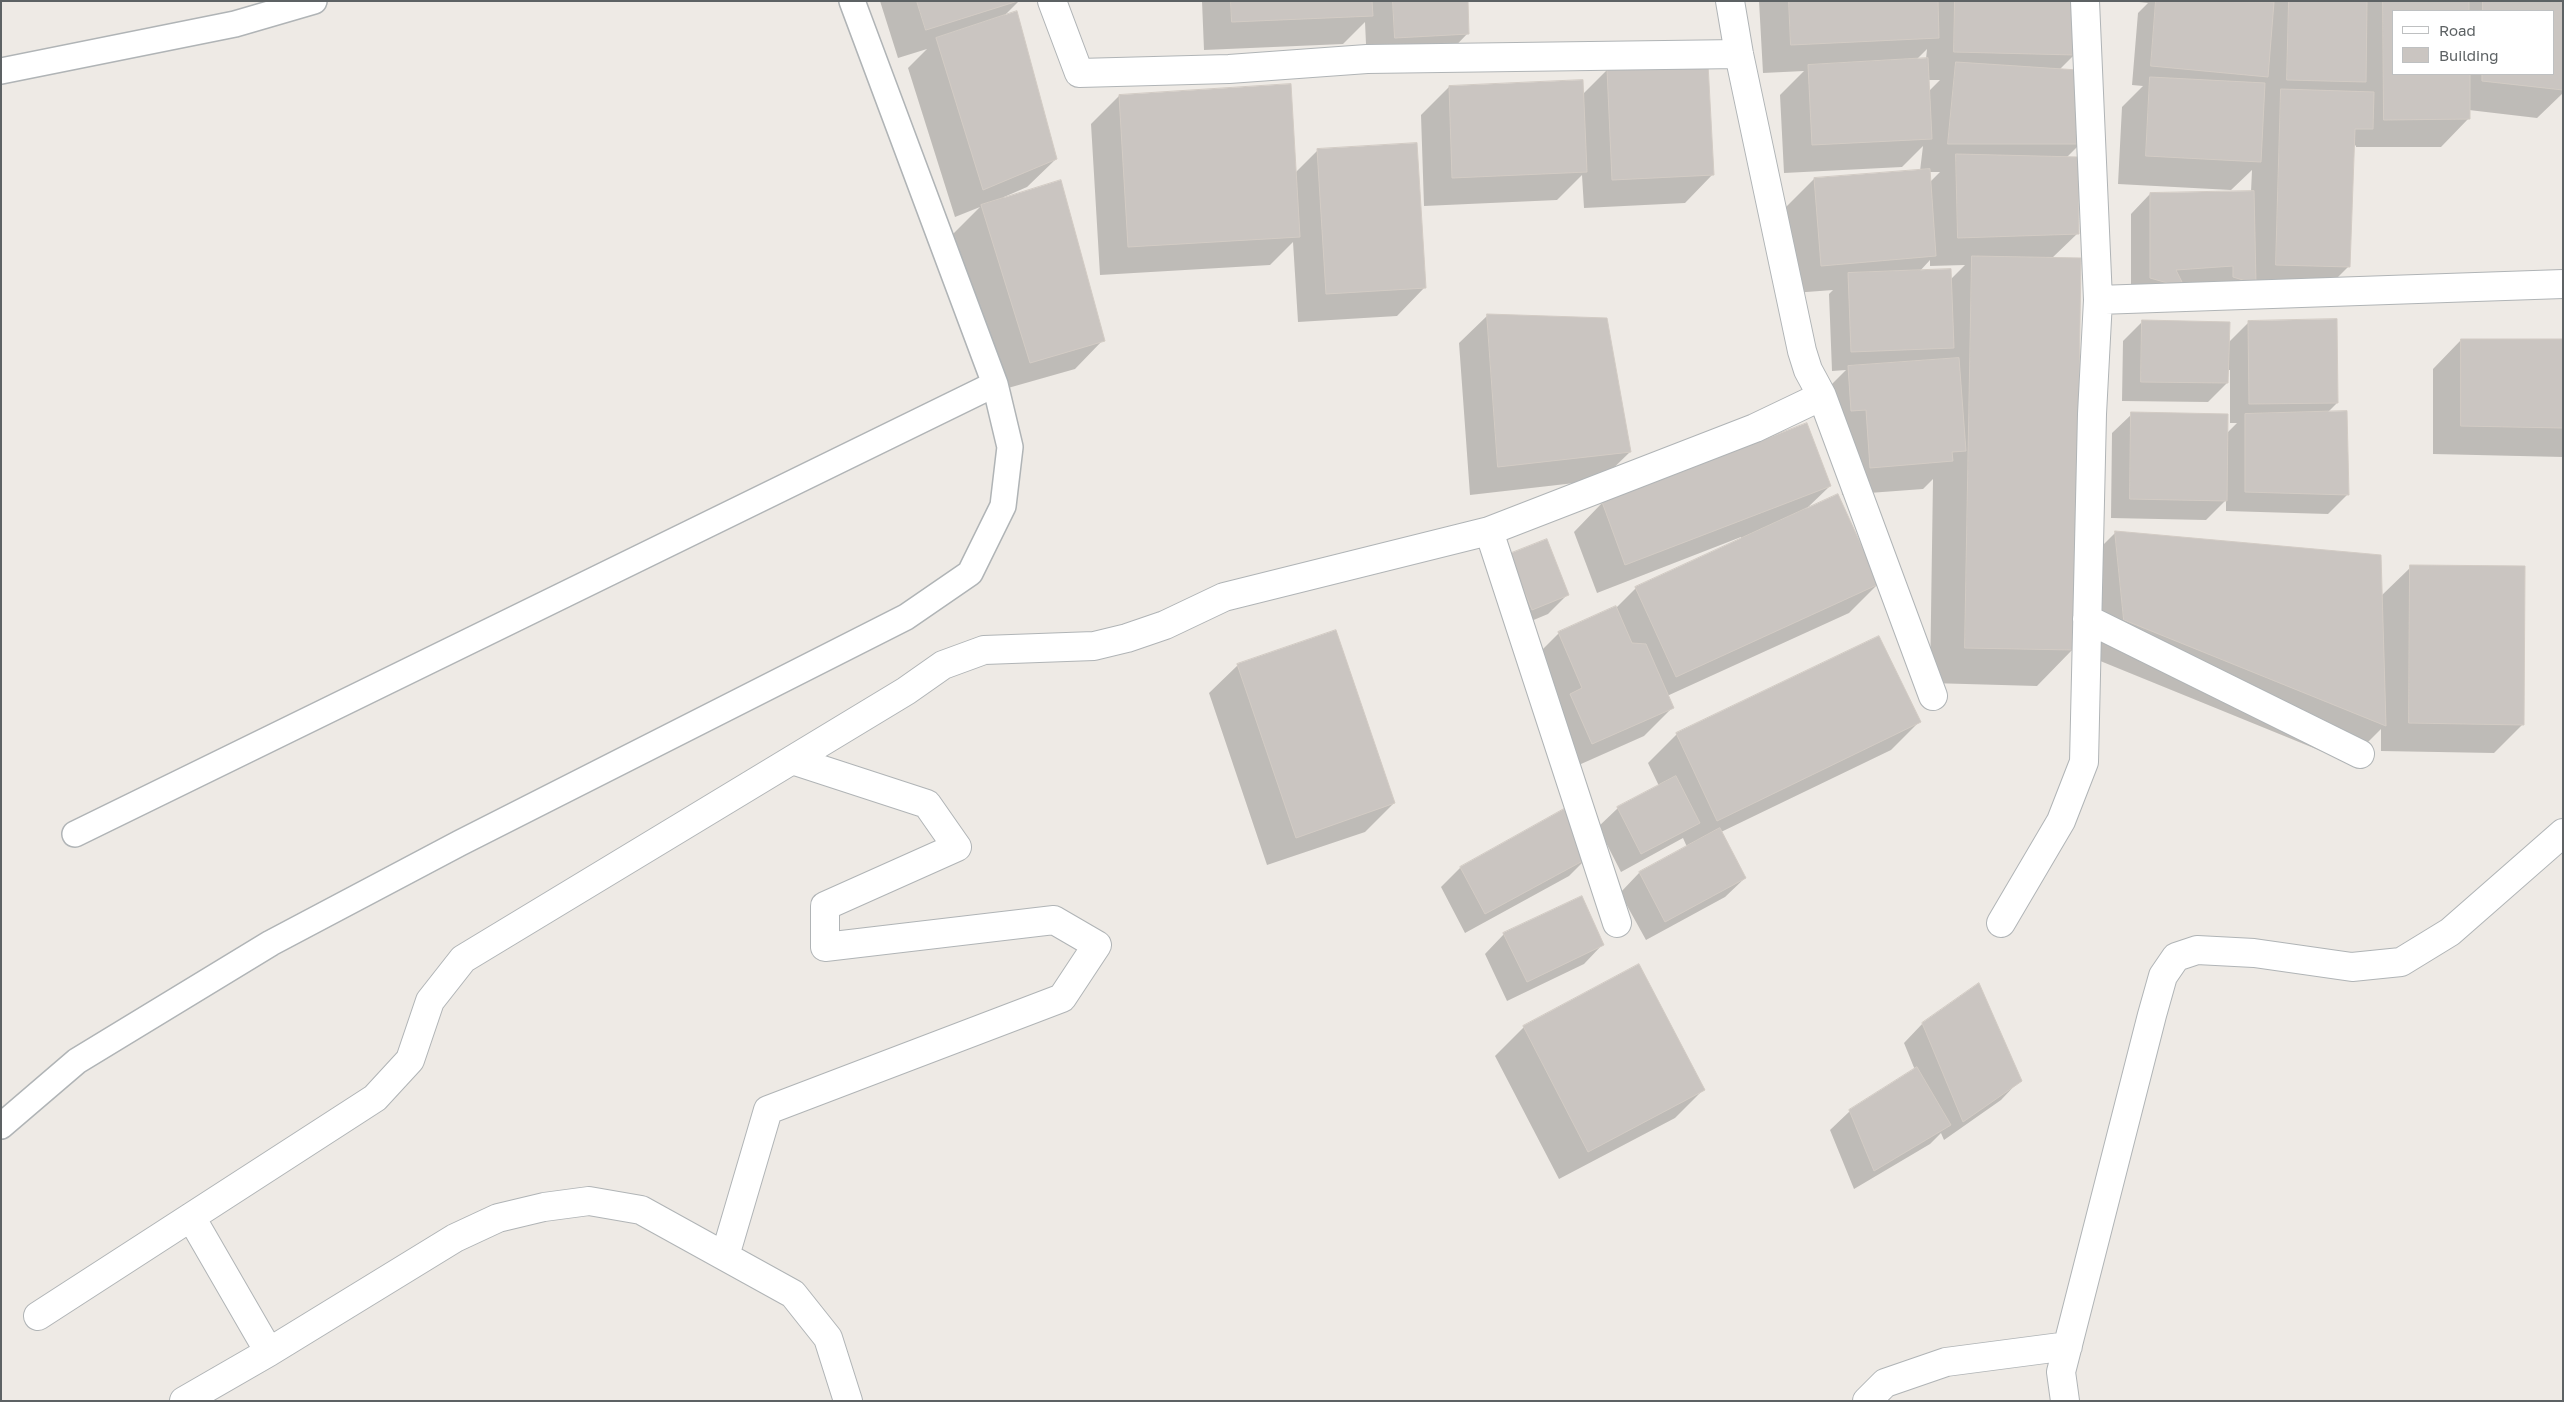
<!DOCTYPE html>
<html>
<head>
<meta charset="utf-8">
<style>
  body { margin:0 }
  #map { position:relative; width:2564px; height:1402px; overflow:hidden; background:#eeeae5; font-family:"Golos Text",sans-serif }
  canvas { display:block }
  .frame { position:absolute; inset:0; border:2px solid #5d6264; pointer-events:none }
  .legend { position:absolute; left:2392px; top:10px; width:162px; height:65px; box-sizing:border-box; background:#fff; border:1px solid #bec0c1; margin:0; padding:6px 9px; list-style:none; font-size:15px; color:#5d6264 }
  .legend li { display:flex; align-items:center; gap:10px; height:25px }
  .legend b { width:25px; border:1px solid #bec0c1 }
</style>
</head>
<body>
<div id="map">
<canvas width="2564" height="1402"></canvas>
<div class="frame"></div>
<ul class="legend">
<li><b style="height:6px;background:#fff"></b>Road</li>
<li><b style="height:14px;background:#cac5c1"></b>Building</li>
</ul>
</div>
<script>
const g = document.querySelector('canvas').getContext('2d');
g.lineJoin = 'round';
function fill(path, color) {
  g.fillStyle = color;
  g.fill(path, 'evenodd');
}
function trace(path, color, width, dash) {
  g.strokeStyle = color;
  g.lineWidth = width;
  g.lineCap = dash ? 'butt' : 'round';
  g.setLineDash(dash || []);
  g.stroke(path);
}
fill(new Path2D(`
  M880,1H1019L1003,17L1056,159L1027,187L1004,197L1103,340L1075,369L1001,390L953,234L980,207L955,217L908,68L927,49L898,58Z
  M1202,1H1466L1468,33L1440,62L1367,66L1365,22L1343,44L1204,50Z
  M1759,1H2072L2074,55L2059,70L2081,143L2066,158L2078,233L2052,258L2073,649L2037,686L1930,683L1933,479L1923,489L1842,495L1838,438L1823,439L1820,396L1846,370L1832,371L1829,294L1833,290L1793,293L1786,207L1814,179L1920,171L1923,146L1902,167L1784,173L1780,95L1804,71L1763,73ZM1927,49L1926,59L1916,60ZM1927,80H1940L1928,92ZM1929,172H1940L1929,183ZM1930,260V266L1965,265L1950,280L1919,272Z
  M2130,1H2563V93L2537,118L2469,110V118L2441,147H2356V145L2353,148L2349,266L2320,295L2131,297V214L2150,194L2251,192L2252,170L2231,190L2118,184L2122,107L2143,86L2132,85L2138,13L2148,3ZM2393,11H2553V74H2393Z
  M1607,70L1713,174L1685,203L1584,208L1582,175L1557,200L1424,206L1421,115L1449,87L1582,95Z
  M1119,96L1295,173L1318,150L1425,287L1397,316L1298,322L1293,242L1270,265L1100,275L1091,124Z
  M1488,315L1630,452L1601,480L1470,495L1459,343Z
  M2143,321L2228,343L2249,322L2337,403L2327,413L2347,495L2328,514L2226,511V500L2206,520L2111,518L2112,433L2132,414L2226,434L2237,423H2230V370H2227V383L2208,402L2122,401L2123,341Z
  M2461,340H2563V457L2433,454V369Z
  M1806,425L1830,486L1805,510L1878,584L1849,613L1667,696L1672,708L1644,736L1563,772L1531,661L1559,633L1615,609L1636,588L1741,539V537L1597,593L1574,532L1602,503Z
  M2116,532L2381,596L2411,567L2523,724L2494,753L2381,751V729L2348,762L2088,656L2080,568Z
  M1510,555L1567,595L1548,614L1512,629Z
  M1879,637L1919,722L1891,750L1721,832L1745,878L1725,897L1646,940L1620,893L1639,873L1687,847L1683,838L1621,872L1598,827L1618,808L1659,786L1648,763L1677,734Z
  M1238,665L1394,803L1365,832L1267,865L1209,693Z
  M1589,856L1569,876L1465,933L1441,887L1460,868Z
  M1504,934L1603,944L1584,964L1507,1001L1485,954Z
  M1639,966L1703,1090L1675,1118L1559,1179L1495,1056L1524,1027Z
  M1923,1023L2020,1080L2001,1100L1944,1140L1941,1133L1930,1144L1854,1189L1830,1130L1850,1111L1915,1070L1904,1043Z`), '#0003');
const building = new Path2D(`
  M917,1H1018L926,30Z
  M1231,1H1372L1373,16L1232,22Z
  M1393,1H1468L1469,34L1395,38Z
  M1789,1H1938L1939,38L1791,45Z
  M1955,1H2073L2075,55L1954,52Z
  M2156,1L2274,2L2268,77L2151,66Z
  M2289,1H2367L2366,82L2287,80Z
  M2383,1H2469V11H2393V74H2470V119L2384,120Z
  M2483,1H2563V90L2482,81V74H2553V11H2483Z
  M1017,11L1057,159L983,190L936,38Z
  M1928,58L1932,139L1812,145L1808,65Z
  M1956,62L2078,70L2083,144H1948Z
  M1708,64L1714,175L1612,180L1607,69Z
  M2150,77L2265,83L2261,162L2146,156Z
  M1583,80L1587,172L1452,178L1449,86Z
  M1291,84L1300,237L1128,247L1119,95Z
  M2281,89L2374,92L2373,129H2355L2350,267L2276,265Z
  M1417,143L1426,288L1326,294L1317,149Z
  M1956,154L2078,157L2079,234L1958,238Z
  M1930,169L1936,256L1821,266L1814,178Z
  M1061,180L1105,341L1030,363L981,205Z
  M2254,191L2256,284L2233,277V266L2176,270L2185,288L2150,278V193Z
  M1972,256L2081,258L2075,650L1965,648Z
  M1951,269L1954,348L1851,352L1848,273Z
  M1487,314L1607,318L1631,452L1498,467Z
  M2337,319L2338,403L2249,404L2248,321Z
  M2142,320L2230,322L2228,383L2141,382Z
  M2461,339H2563V428L2461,426Z
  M1959,358L1966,451L1952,452L1953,461L1870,468L1866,410L1851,411L1848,366Z
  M2347,411L2349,495L2245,492V414Z
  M2131,412L2228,414L2227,501L2130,499Z
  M1807,423L1831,486L1625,565L1602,502Z
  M1838,494L1879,584L1676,677L1635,587Z
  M2115,531L2381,555L2386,726L2124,620Z
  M1547,539L1569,595L1532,610L1509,554Z
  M2410,565L2525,566L2524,725L2409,723Z
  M1616,606L1632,643L1646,644L1674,708L1592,744L1570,694L1582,688L1558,632Z
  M1336,630L1395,803L1296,838L1237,664Z
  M1879,636L1921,722L1717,821L1676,733Z
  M1676,776L1700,823L1641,854L1617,807Z
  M1564,809L1590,857L1485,914L1460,867Z
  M1720,828L1746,878L1665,922L1639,872Z
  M1582,896L1604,945L1527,982L1503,933Z
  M1639,964L1705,1090L1588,1152L1523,1026Z
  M1979,983L2022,1081L1963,1122L1922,1023Z
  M1917,1067L1951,1125L1874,1171L1849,1110Z`);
fill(building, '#cac5c1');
trace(building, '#d2cbc4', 1);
const service = new Path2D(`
  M1,71L235,24L314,1
  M75,834L995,384
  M1,1126L77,1061L271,943L460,843L906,617L970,573L1003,506L1010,447L995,384L852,1`);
const minor = new Path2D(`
  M1052,1L1079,73L1229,69L1367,59L1739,54
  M2085,1L2098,300L2563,284
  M1822,396L1933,696
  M1489,531L1617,923
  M2087,619L2360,754
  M2001,923L2061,821L2084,762L2092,414L2098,300
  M191,1217L269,1352
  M725,1256L768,1110L1062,998L1097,945L1054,920L825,947V906L957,847L927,804L792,760
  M38,1316L375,1098L410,1060L430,1001L463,959L906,691L943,665L984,650L1094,646L1127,638L1165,625L1224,597L1489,531L1755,428L1822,396L1808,370L1802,351L1739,54L1730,1
  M184,1401L269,1352L455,1238L498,1218L544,1207L589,1201L641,1210L793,1294L828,1338L848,1401
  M1867,1401L1885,1383L1946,1362L2068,1346
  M2065,1401L2061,1372L2152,1015L2163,976L2176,957L2197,950L2254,953L2352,967L2401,962L2450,932L2563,833`);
trace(service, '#b0b4b6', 28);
trace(minor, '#b0b4b6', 30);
trace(service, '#fff', 25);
trace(minor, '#fff', 28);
</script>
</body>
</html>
